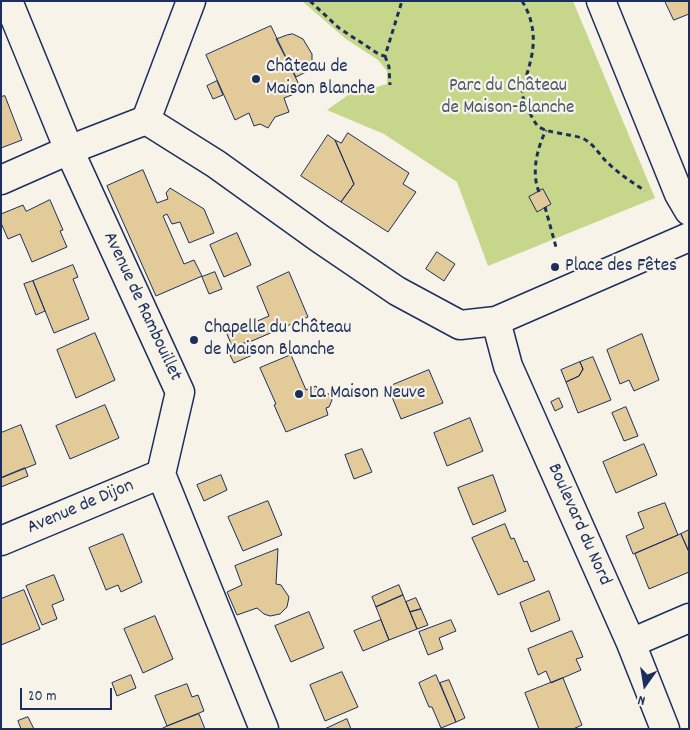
<!DOCTYPE html>
<html>
<head>
<meta charset="utf-8">
<style>
  body { margin:0 }
  #map { position:relative; width:690px; height:730px; overflow:hidden; background:#f7f3e8; font-family:Dekko,sans-serif }
  canvas { display:block }
  .frame { position:absolute; inset:0; border:2px solid #1b2f5e; pointer-events:none }
  .north { position:absolute; left:620px; top:660px; width:50px; height:50px; -webkit-text-stroke:4px #f7f3e8; paint-order:stroke; rotate:193deg; font-size:14px; font-weight:700; line-height:20px; text-align:center; color:#1b2f5e }
  .north::after { content:''; display:block; margin:auto; width:18px; height:22px; background:#1b2f5e; clip-path:polygon(50% 0,100% 100%,50% 72%,0 100%) }
  .scale { position:absolute; left:20px; top:688px; width:92px; height:22px; box-sizing:border-box; border:2px solid #1b2f5e; border-top:0; padding-left:6px; font-size:15px; line-height:18px; white-space:nowrap; color:#1b2f5e; -webkit-text-stroke:4px #f7f3e8; paint-order:stroke }
</style>
</head>
<body>
<div id="map">
<canvas width="690" height="730"></canvas>
<div class="frame"></div>
<div class="north">N</div>
<div class="scale">20 m</div>
</div>
<script>
const g = document.querySelector('canvas').getContext('2d');
g.lineJoin = 'round';
function fill(path, color) {
  g.fillStyle = color;
  g.fill(path, 'evenodd');
}
function trace(path, color, width, dash) {
  g.strokeStyle = color;
  g.lineWidth = width;
  g.lineCap = dash ? 'butt' : 'round';
  g.setLineDash(dash || []);
  g.stroke(path);
}
function label(font, color, halo, rows, align = 'center') {
  g.font = font + ' Dekko,sans-serif';
  g.lineWidth = 4.5;
  g.setLineDash([]);
  g.textBaseline = 'middle';
  g.strokeStyle = halo;
  g.fillStyle = color;
  for (const [text, x, y, turn = 0] of rows) {
    g.save();
    g.translate(x, y);
    g.rotate((+turn || 0) * Math.PI / 180);
    g.textAlign = isNaN(turn) ? turn : align;
    if (halo) g.strokeText(text, 0, 0);
    g.fillText(text, 0, 0);
    g.restore();
  }
}
fill(new Path2D(`
  M302,1H573L655,198L488,266L457,182L384,134L327,110L348,95L387,84V71L378,60L346,39Z`), '#c6d78c');
const building = new Path2D(`
  M665,1H689V14L674,20Z
  M271,26L302,91L284,98L289,112L275,117L268,128L260,124L254,126L249,113L235,120L206,55Z
  M293,34L303,39L312,54V61L308,71L296,77L276,39L287,35Z
  M217,81L223,95L213,99L207,86Z
  M5,96L22,140L1,148V97Z
  M348,133L409,173L403,184L416,192L388,232L341,202L354,184L335,140L341,143Z
  M328,135L335,140L354,184L341,202L301,176Z
  M143,170L157,203L168,199L166,193L170,188L204,209L214,233L189,243L180,222L172,224L167,214L163,216L184,264L194,260L202,276L156,296L107,186Z
  M543,189L551,204L537,212L529,197Z
  M50,200L63,230L60,231L67,247L32,262L20,234L8,239L1,223V214L23,205L26,211Z
  M237,233L251,265L224,277L210,245Z
  M437,252L455,264L444,281L426,269Z
  M73,265L78,277L73,279L89,319L54,333L33,281Z
  M215,272L222,289L209,294L202,277Z
  M289,272L308,317L233,349L227,334L269,316L257,287Z
  M33,281L45,311L36,315L24,284Z
  M95,333L115,380L76,398L57,350Z
  M642,334L659,380L634,391L629,380L620,384L607,350Z
  M249,341L255,354L234,363L228,351Z
  M291,355L306,390L316,386L320,393L329,394L332,400L329,407L326,408L328,415L286,432L274,405L276,404L260,368Z
  M593,357L611,400L578,413L566,382L579,376L583,369L580,362Z
  M580,362L583,369L579,376L566,382L561,370Z
  M429,370L443,403L401,419L388,387Z
  M559,398L563,407L555,411L551,402Z
  M105,405L119,438L70,459L56,426Z
  M626,407L638,436L624,441L612,413Z
  M470,418L483,451L447,466L434,433Z
  M21,425L36,464L1,478V433Z
  M644,444L657,475L616,493L603,462Z
  M362,449L372,472L354,479L345,455Z
  M25,468L28,476L1,487V478Z
  M221,475L227,490L204,501L197,485Z
  M493,475L506,511L473,525L458,488Z
  M268,501L282,535L243,551L228,517Z
  M665,503L678,535L633,554L626,536L644,528L638,513Z
  M505,524L511,539L514,538L524,562L527,561L535,580L498,595L472,538Z
  M689,530V552L681,534Z
  M123,534L142,582L121,592L118,585L106,590L89,548Z
  M681,534L689,552V572L649,589L635,554Z
  M278,549L276,584L281,585L289,597L287,607L280,614L270,616L264,614L257,608L237,615L227,592L242,585L235,566Z
  M54,575L64,600L52,605L57,619L42,625L26,586Z
  M399,585L403,595L376,607L372,597Z
  M24,590L40,629L1,645V599Z
  M549,591L560,620L531,632L520,603Z
  M403,595L417,629L389,640L376,607Z
  M416,598L421,609L410,612L406,602Z
  M421,609L428,625L417,629L410,612Z
  M309,612L324,648L291,662L275,626Z
  M155,616L173,659L143,673L124,629Z
  M381,620L389,640L363,651L354,631Z
  M451,620L456,631L439,638L443,649L428,655L419,632Z
  M572,631L583,657L576,659L581,670L551,683L546,671L538,675L528,649Z
  M342,672L358,707L325,721L310,685Z
  M131,675L136,688L117,696L112,683Z
  M436,675L456,722L441,728L432,707H429L419,683Z
  M563,678L582,725L573,729H539L525,693Z
  M449,680L465,718L456,722L440,683Z
  M187,684L192,697L198,695L204,711L167,726L155,696Z
  M199,714L205,729H161L167,726Z
  M28,717L34,729H21L18,721Z
  M347,719L351,729H325Z`);
fill(building, '#e3ca99');
trace(building, '#1b2f5e', 1);
const street = new Path2D(`
  M8,1L69,150L180,392L161,474L264,729
  M601,1L679,194L689,211
  M146,120L216,164L319,238L397,291L460,325L496,321L689,237
  M1,180L69,150L146,120L191,1
  M496,321L508,366L631,643L665,729
  M1,541L161,474
  M631,643L689,618`);
trace(street, '#1b2f5e', 31);
trace(new Path2D(`
  M310,1L339,28L380,55L385,56L402,1
  M522,1C534,20 536,41 530,63C528,73 523,83 522,94C523,99 533,121 537,125C545,134 571,133 584,139C595,145 599,155 608,163C619,174 632,182 645,191
  M385,56L389,67L390,85
  M539,192C531,172 537,149 546,130
  M545,207L556,247`), '#1b2f5e', 3, [5, 4]);
trace(street, '#f7f3e8', 28);
for (const [x, y, r, color] of [
  [256,79,5,"#1b2f5e"],
  [555,267,5,"#1b2f5e"],
  [194,340,5,"#1b2f5e"],
  [299,394,5,"#1b2f5e"]
]) {
  const dot = new Path2D();
  dot.arc(x, y, r, 0, 2 * Math.PI);
  g.fillStyle = color;
  g.fill(dot);
  trace(dot, '#f7f3e8', 2);
}
label('19px', '#1b2f5e', '#f7f3e8', [
  ["Château de",266,68],
  ["Maison Blanche",266,90],
  ["Place des Fêtes",565,267],
  ["Chapelle du Château",204,329],
  ["de Maison Blanche",204,351],
  ["La Maison Neuve",309,394]
], 'left');
label('19px', '#46596a', '#f7f3e8', [
  ["Parc du Château",508,87],
  ["de Maison-Blanche",508,109]
]);
label('19px', '#1b2f5e', '#f7f3e8', [
  ["Avenue de Rambouillet",141,307,65],
  ["Avenue de Dijon",81,508,-23],
  ["Boulevard du Nord",578,525,66]
]);
</script>
</body>
</html>
